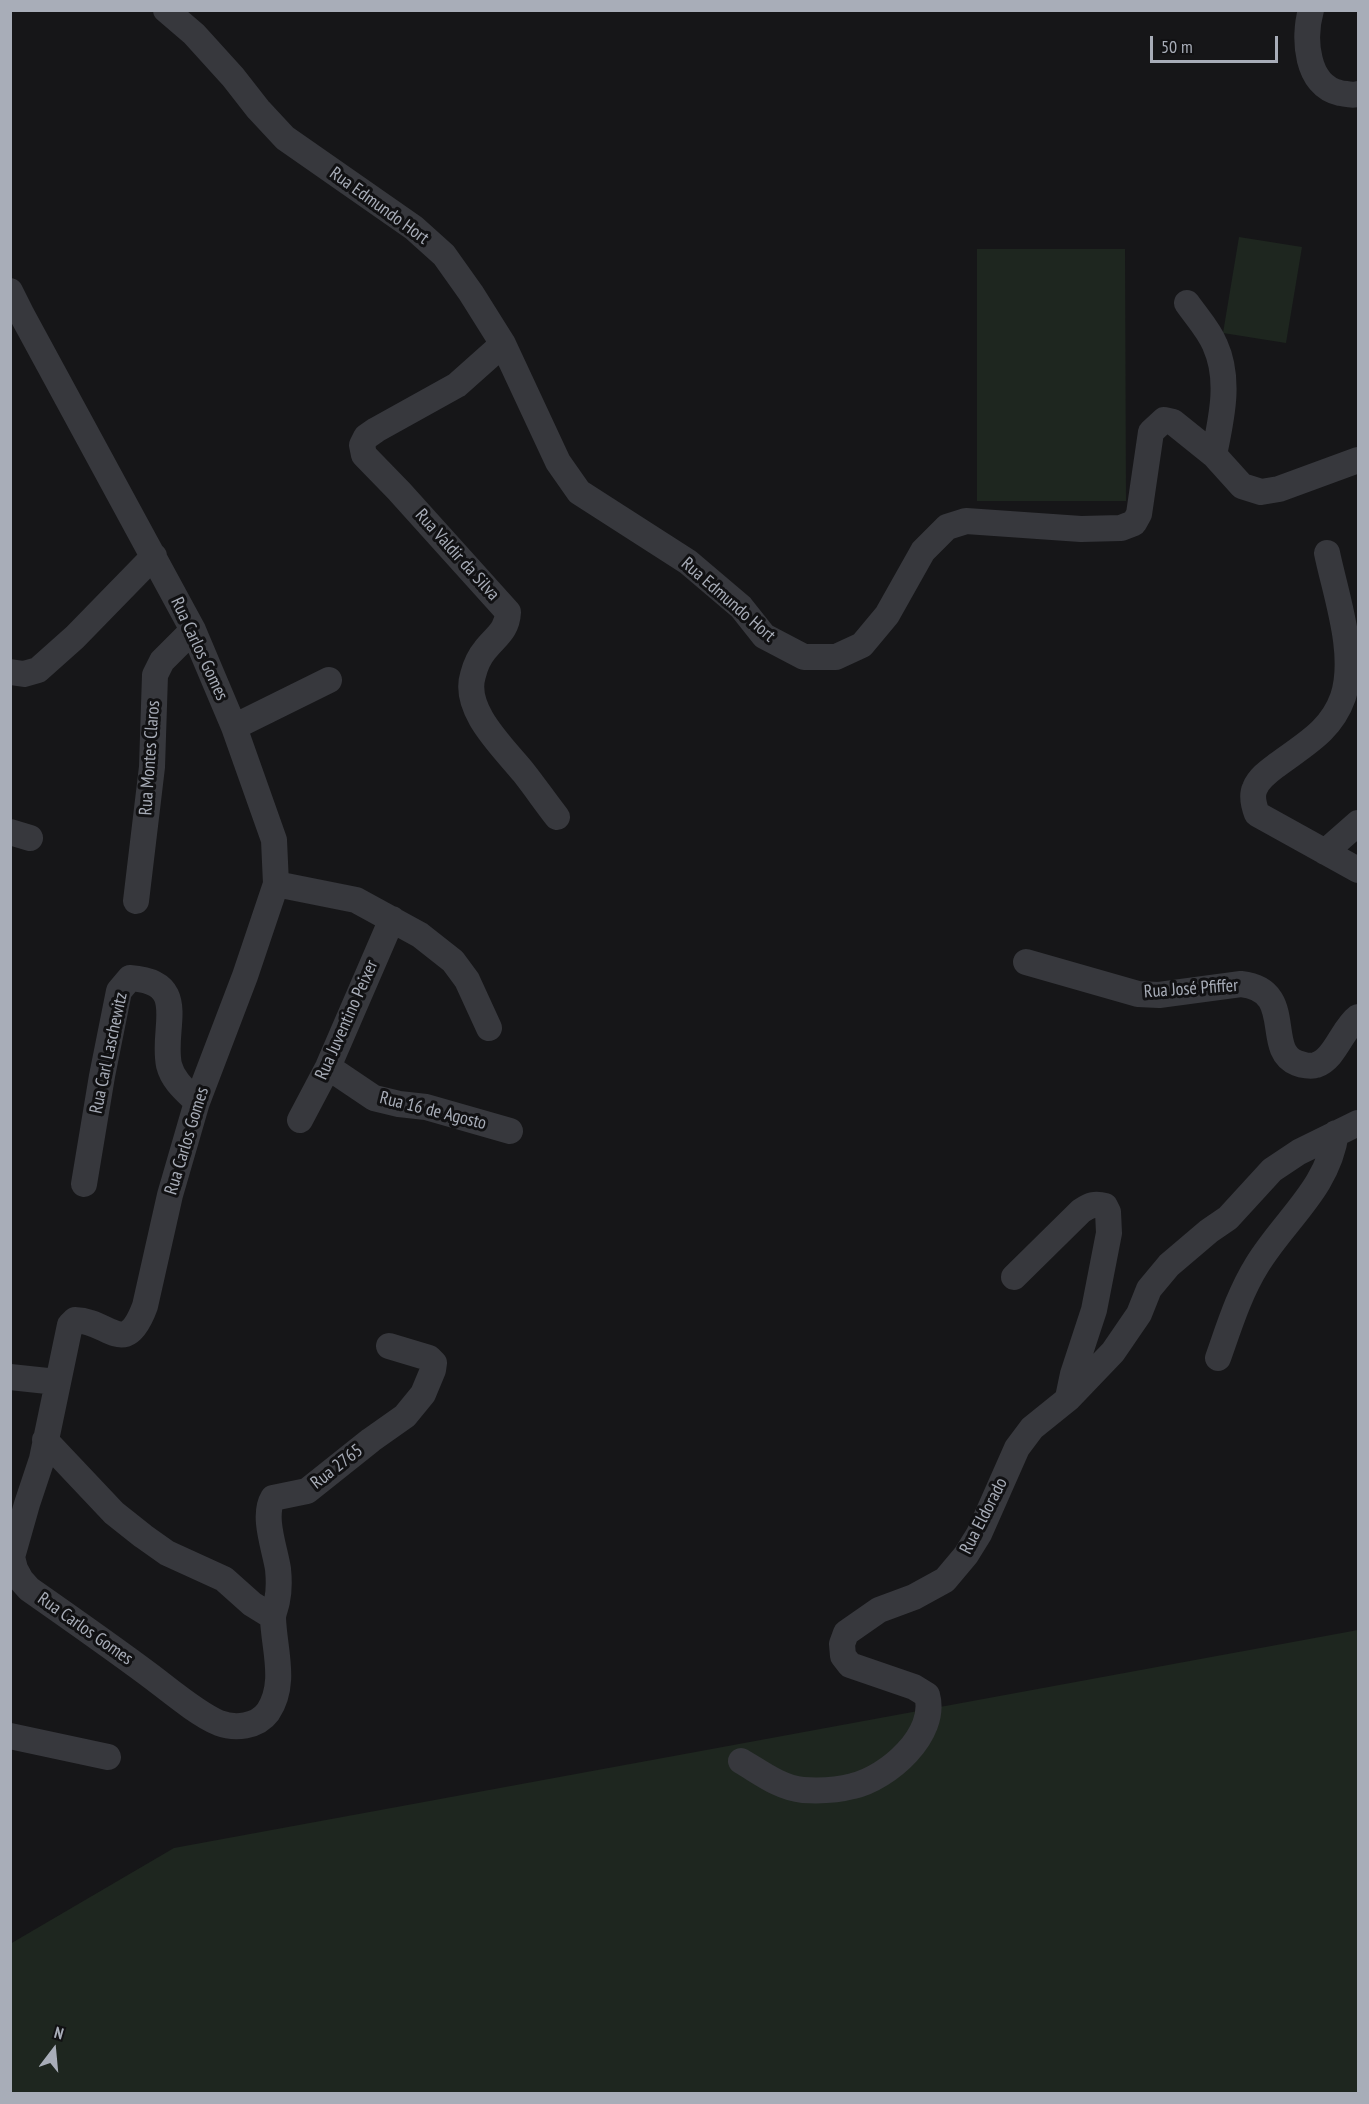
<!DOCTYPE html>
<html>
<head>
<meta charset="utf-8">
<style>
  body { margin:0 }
  #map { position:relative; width:1369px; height:2104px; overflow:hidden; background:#161618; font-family:"PT Sans Narrow",sans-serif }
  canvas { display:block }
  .frame { position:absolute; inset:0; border:12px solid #a8adb8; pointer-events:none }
  .north { position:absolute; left:24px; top:2020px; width:60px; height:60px; -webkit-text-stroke:4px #111113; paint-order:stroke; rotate:16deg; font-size:16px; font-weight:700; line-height:24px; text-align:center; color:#a8adb8 }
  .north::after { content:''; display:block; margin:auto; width:21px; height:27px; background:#a8adb8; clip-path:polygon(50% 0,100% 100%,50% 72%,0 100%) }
  .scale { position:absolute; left:1150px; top:36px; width:128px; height:27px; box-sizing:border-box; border:3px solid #a8adb8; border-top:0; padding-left:8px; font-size:18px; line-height:21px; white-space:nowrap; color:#a8adb8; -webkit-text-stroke:4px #111113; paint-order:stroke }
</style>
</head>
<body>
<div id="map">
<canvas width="1369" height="2104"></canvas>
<div class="frame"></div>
<div class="north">N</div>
<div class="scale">50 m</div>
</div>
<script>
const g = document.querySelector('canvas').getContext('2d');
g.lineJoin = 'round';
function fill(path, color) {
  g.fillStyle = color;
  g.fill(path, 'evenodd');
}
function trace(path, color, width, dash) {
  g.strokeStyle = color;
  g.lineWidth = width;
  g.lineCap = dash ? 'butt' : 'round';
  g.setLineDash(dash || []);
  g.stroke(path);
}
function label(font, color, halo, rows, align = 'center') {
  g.font = font + ' "PT Sans Narrow",sans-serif';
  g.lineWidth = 6;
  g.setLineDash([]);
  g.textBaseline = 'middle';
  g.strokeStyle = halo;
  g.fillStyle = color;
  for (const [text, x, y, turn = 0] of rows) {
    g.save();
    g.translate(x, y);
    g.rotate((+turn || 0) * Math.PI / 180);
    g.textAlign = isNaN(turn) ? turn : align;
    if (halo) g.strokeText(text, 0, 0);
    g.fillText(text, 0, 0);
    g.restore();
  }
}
fill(new Path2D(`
  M1239,237L1302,247L1286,343L1223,333Z
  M977,249H1125L1126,501H977Z
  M1358,1630V2093H11L10,1944L174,1848Z`), '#1e261f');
trace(new Path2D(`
  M166,10L194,34L233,77L258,109L285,138L414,228L444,255L471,293L503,344L558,462L579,492L688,562L741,607L764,636L804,657H836L862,645L887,615L923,551L947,527L966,521L1081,529L1121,528L1134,523L1139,514L1151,432L1164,420L1173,422L1214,455L1242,486L1261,492L1279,489L1358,460
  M1311,10C1303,38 1306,86 1340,93C1347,94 1352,96 1358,94
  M10,291L22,315L193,630L234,727L274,840L276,884L245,976L197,1102L170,1195L145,1306C125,1360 110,1321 75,1320L70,1325L42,1459L27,1504L12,1557L15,1569L21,1580L29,1589C69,1617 109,1645 148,1674C167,1688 197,1714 219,1723C235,1729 257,1727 268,1712C287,1683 274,1650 273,1618C273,1613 276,1607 277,1601C279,1592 279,1579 278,1569C275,1549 262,1516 273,1498L307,1491L371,1440L405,1416L423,1394L433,1370L434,1363L429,1358L389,1346
  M1187,303C1196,316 1209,330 1215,345C1231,380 1221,420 1214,455
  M503,344L457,385L376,430L366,437L362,445L364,455L399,491L508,612C507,631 496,636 485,650C480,656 475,667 473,675C462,710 504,748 524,773C535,787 546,803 557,817
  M1327,553C1336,596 1357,654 1343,697C1331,731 1305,744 1277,765C1269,771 1259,778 1255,788C1251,796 1254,806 1257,814L1358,870
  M10,672L24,674L38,670L75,637L154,556
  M234,727L329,680
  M10,832L30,838
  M1325,852L1358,823
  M276,884L356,900L420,935L453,961L467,980L489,1028
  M136,901L152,767L155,675L162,661L193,630
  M1026,962L1138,994L1159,995L1241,984C1297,990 1263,1050 1297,1063C1302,1065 1311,1067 1316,1065C1335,1059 1342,1029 1358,1017
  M328,1067L374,1098L399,1104L426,1107L510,1131
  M300,1120L328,1067L392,919
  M84,1184L102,1076L119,991L130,978C191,982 161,1027 169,1065C173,1081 186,1091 197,1102
  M1014,1277L1081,1211C1090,1205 1095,1203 1105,1206L1108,1212L1109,1233L1094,1310L1073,1374L1068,1398
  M1218,1358C1229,1327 1239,1294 1257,1265C1285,1219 1328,1189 1336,1133
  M10,1377L57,1382
  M45,1440L114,1513L143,1536L167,1553L224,1579L252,1604L273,1617
  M10,1736L108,1757
  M741,1761C760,1772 780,1788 803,1790C818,1791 838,1790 853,1786C888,1778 938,1734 927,1695L914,1687L850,1665L843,1656L842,1644L846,1633L879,1610L914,1597L945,1580L966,1555L979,1534L1017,1448L1032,1428L1068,1399L1113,1352L1139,1314L1149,1289L1169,1265L1209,1231L1228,1218L1272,1170L1299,1152L1358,1123`), '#37383d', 26);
label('18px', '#a8adb8', '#111113', [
  ["Rua Edmundo Hort",379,206,36],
  ["Rua Valdir da Silva",457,555,48],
  ["Rua Edmundo Hort",728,600,41],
  ["Rua Carlos Gomes",199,649,65],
  ["Rua Montes Claros",150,758,-86],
  ["Rua José Pfiffer",1191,989,-4],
  ["Rua Juventino Peixer",347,1020,-66],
  ["Rua Carl Laschewitz",109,1053,-78],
  ["Rua 16 de Agosto",433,1111,14],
  ["Rua Carlos Gomes",187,1141,-73],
  ["Rua 2765",337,1467,-38],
  ["Rua Eldorado",984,1516,-63],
  ["Rua Carlos Gomes",85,1629,35]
]);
</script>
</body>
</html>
